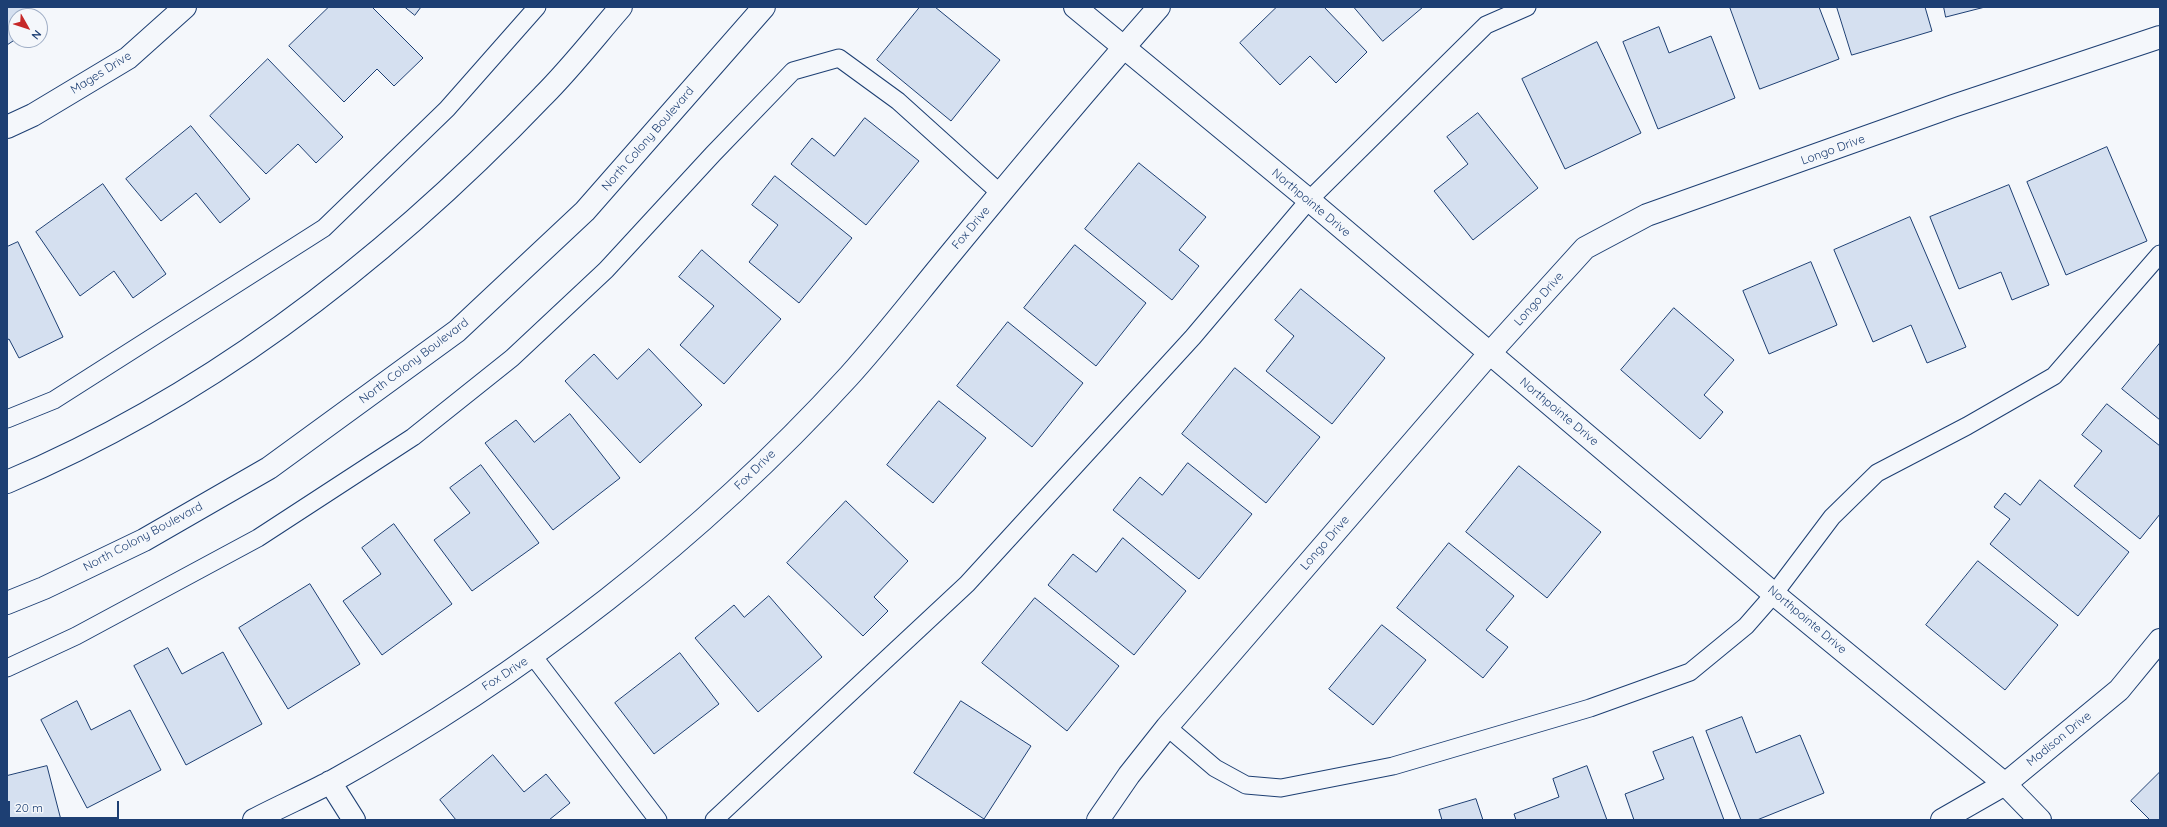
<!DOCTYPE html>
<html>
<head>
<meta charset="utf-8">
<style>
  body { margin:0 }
  #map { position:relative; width:2167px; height:827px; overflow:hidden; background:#f4f7fb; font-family:Quicksand,sans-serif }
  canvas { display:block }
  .frame { position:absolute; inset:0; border:8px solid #1d3f73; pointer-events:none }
  .north { position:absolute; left:8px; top:8px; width:40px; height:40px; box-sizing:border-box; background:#f4f7fb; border:1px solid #9eadc5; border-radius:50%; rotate:129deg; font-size:11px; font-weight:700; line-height:16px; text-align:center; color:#1d3f73 }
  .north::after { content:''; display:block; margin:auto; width:14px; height:18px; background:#c62828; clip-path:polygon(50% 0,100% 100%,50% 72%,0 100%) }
  .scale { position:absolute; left:8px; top:801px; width:111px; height:18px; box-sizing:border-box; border:2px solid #1d3f73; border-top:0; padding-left:5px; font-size:12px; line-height:14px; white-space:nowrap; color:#1d3f73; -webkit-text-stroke:3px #f4f7fb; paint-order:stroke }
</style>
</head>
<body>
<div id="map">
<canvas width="2167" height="827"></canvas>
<div class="frame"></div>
<div class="north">N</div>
<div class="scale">20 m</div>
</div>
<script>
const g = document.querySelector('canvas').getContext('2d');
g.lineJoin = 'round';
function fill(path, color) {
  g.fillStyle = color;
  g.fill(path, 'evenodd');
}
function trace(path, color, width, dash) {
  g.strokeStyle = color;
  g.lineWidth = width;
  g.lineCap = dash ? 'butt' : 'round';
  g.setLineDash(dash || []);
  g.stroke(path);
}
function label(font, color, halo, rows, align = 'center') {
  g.font = font + ' Quicksand,sans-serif';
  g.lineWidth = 3;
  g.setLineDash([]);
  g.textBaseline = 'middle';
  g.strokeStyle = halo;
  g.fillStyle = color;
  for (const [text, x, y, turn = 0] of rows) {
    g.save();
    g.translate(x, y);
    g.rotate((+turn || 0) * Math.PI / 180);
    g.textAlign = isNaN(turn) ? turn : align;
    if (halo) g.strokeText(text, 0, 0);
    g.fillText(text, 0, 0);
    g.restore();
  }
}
const building = new Path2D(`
  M7,7H27L32,16H16V39L7,45Z
  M329,7H372L423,58L394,86L377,69L344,102L289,46Z
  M405,7H421L415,15Z
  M920,7H935L1000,60L951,121L877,60Z
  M1277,7H1324L1367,52L1336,83L1310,56L1280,85L1240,43Z
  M1354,7H1423L1383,41Z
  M1730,7H1819L1839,59L1760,89Z
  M1837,7H1925L1932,31L1852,55Z
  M1944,7H1985L1946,17Z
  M1659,27L1669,53L1711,36L1735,98L1658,129L1623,42Z
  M1597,42L1641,133L1565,169L1522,79Z
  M268,59L343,137L316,163L298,144L266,174L210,116Z
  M1478,113L1538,188L1473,240L1434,191L1468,164L1447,137Z
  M865,118L919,161L866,225L791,164L812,138L834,156Z
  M191,126L250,199L220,223L196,193L161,221L126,179Z
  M2107,147L2147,241L2066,275L2027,182Z
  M1139,163L1206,217L1179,250L1199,266L1172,300L1085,229Z
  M775,176L852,238L799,303L749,262L778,225L752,205Z
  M103,184L166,274L133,298L114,271L80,296L36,232Z
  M2009,185L2049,285L2012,300L2001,272L1959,289L1930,217Z
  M1910,217L1966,347L1927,363L1911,325L1873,342L1834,250Z
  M18,242L63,337L19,358L9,339L7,340V247Z
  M1075,245L1146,303L1096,366L1024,308Z
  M702,250L781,319L724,384L680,345L714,306L679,277Z
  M1811,262L1837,325L1769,354L1743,291Z
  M1301,289L1385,358L1332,424L1266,371L1294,336L1275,320Z
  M1674,308L1734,360L1704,395L1723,412L1700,439L1621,370Z
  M1008,322L1083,383L1032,447L957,386Z
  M2160,343V420L2122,389Z
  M649,349L702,405L640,463L565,381L594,354L617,379Z
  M1235,368L1320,437L1266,503L1182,434Z
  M939,401L986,438L933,503L887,465Z
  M2107,404L2160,446V514L2140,539L2074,486L2102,451L2082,435Z
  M570,414L620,478L553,530L485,443L516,420L534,442Z
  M1188,463L1252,514L1199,579L1113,510L1140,477L1162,495Z
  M481,465L539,543L472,591L434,540L470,513L450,488Z
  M1519,466L1601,532L1547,598L1466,532Z
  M2040,480L2129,552L2078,616L1990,544L2010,519L1994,507L2005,493L2020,505Z
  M846,501L908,561L874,597L888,611L863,636L787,563Z
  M394,524L452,604L382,655L343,601L381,574L362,548Z
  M1123,538L1186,591L1134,655L1048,585L1073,554L1096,572Z
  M1449,543L1514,596L1486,630L1508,647L1483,678L1397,608Z
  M1978,561L2058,625L2005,690L1926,625Z
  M310,584L360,664L288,709L239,628Z
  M769,596L822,657L758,712L695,638L734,605L744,617Z
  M1035,598L1119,666L1067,731L982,663Z
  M1382,625L1426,660L1373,725L1329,689Z
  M168,648L182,674L223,652L262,724L186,765L134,666Z
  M680,653L719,704L654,754L615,703Z
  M77,701L91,730L130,710L161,770L87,808L41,720Z
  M961,701L1031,746L984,819L914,773Z
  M1742,717L1756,753L1800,735L1824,793L1757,820H1741L1706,731Z
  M1693,737L1724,820H1634L1625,794L1664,779L1653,752Z
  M493,755L524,792L546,774L570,803L549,820H456L440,800Z
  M47,766L61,820H7V776Z
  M1587,766L1607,820H1516L1514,814L1559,797L1553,779Z
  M2160,772V820H2150L2131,801Z
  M1476,799L1483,820H1442L1439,810Z`);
fill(building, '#d5e0f0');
trace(building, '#1d3f73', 1);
const service = new Path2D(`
  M7,419L54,400L324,228L447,109L537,7
  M533,656L658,820
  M7,668L76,636L258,538L413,437L512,358L606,270L713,154L793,71L839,58L898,101L1000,193
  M1167,727L1215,768L1246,785L1281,788L1393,766L1590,708L1690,672L1746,626L1774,594L1832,517L1877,473L1967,426L2054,376L2160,254
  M714,820L967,584L1193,337L1309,200L1486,25L1527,7`);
const minor = new Path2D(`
  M7,127L33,115L128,58L185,7
  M7,482C213,395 389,257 543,96C571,68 595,37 621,7
  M7,603L44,588L144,540L269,468L457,331L585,211L764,7
  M330,782L354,820
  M254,820C279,807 306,795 331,782C524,675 701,538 849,376C885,336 918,293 952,252C1020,169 1089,87 1159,7
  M1098,820L1129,775L1167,727L1489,354L1585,248L1647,215L1953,106L2160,37
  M1942,820L2005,784L2119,690L2160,640`);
const tertiary = new Path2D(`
  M1075,7L1309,200L1774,594L2005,784L2040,820`);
trace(service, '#1d3f73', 19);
trace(minor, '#1d3f73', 24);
trace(tertiary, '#1d3f73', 24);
trace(service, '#f4f7fb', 17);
trace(minor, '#f4f7fb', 22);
trace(tertiary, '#f4f7fb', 22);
label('12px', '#1d3f73', '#f4f7fb', [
  ["Mages Drive",101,73,-32],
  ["North Colony Boulevard",648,139,-49],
  ["Longo Drive",1833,150,-20],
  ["Northpointe Drive",1311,203,40],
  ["Fox Drive",971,228,-50],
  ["Longo Drive",1539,299,-48],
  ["North Colony Boulevard",414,361,-37],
  ["Northpointe Drive",1559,412,40],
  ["Fox Drive",755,470,-44],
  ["North Colony Boulevard",143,537,-28],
  ["Longo Drive",1325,543,-49],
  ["Northpointe Drive",1807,620,40],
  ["Fox Drive",505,674,-33],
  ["Madison Drive",2059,739,-39]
]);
</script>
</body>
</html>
